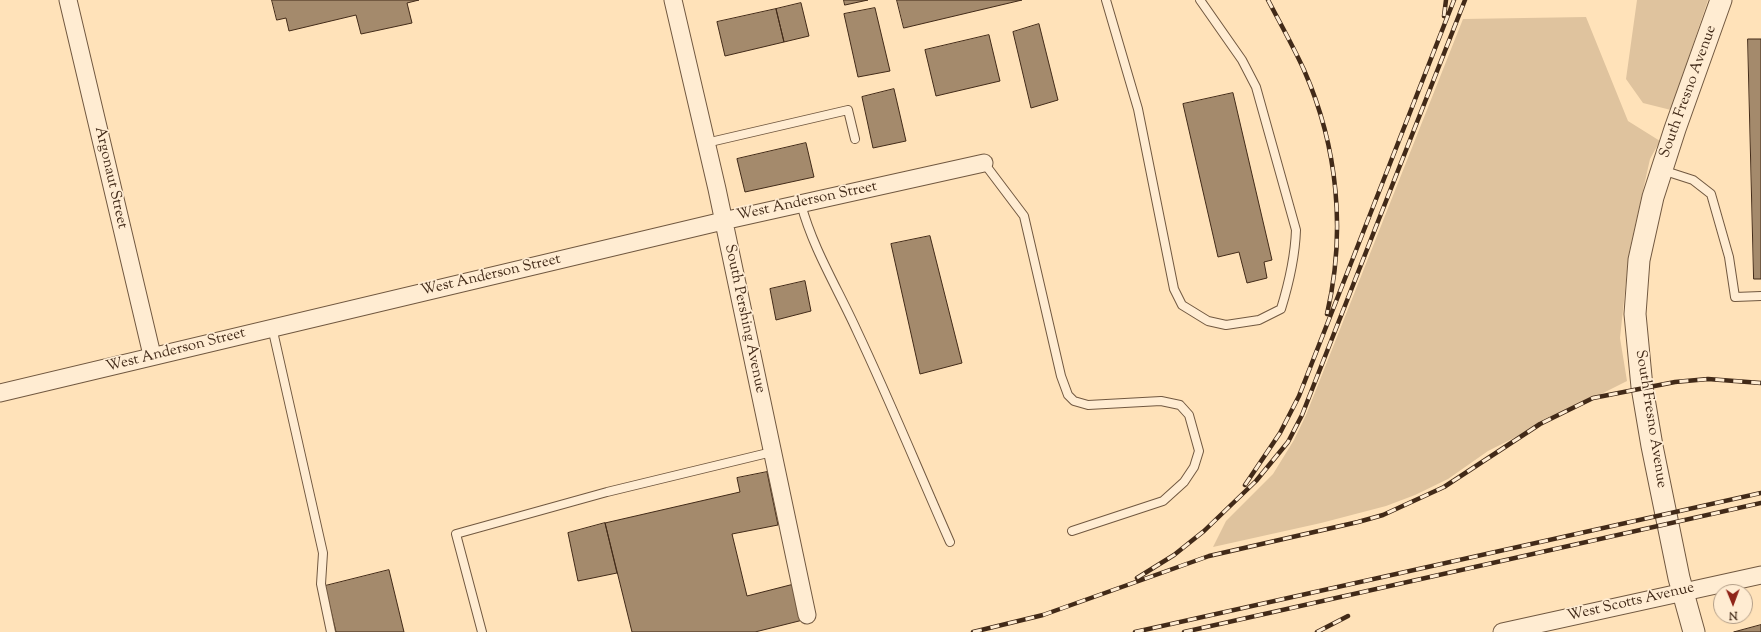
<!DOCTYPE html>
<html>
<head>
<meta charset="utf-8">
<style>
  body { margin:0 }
  #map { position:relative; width:1761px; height:632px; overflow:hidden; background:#ffe2b9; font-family:"Sorts Mill Goudy",serif }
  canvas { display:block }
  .north { position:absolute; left:1713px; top:584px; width:40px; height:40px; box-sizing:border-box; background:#ffecd2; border:1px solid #b39e88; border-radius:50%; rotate:179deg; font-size:11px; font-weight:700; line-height:16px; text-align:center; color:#422a18 }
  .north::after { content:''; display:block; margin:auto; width:14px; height:18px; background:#8f2418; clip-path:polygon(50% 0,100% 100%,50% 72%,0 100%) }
</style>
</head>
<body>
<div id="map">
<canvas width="1761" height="632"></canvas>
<div class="north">N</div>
</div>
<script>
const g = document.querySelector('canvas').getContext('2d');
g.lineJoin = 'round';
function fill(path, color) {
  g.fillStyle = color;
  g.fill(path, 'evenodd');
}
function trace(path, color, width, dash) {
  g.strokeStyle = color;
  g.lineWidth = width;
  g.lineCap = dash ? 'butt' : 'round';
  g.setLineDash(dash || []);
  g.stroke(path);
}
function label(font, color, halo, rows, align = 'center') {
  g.font = font + ' "Sorts Mill Goudy",serif';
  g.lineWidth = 3.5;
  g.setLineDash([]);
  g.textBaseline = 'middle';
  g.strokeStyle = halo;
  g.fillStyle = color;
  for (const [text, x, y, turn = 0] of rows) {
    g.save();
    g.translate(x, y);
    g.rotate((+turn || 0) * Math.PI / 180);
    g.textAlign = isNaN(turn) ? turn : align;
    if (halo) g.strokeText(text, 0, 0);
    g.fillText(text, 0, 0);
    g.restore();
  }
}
fill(new Path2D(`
  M1637,0H1708L1671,110L1643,103L1626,79Z
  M1586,17L1628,121L1660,141L1650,159L1629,253L1620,338L1627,381L1488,451L1448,479L1415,495L1386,506L1321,523L1213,547L1226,521L1273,474L1294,440L1306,415L1463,19Z`), '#dfc39e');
const building = new Path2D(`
  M272,0H419L407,3L412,23L361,34L356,15L289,31L286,18L277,20Z
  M844,0H868L845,5Z
  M897,0H1022L904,28Z
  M801,3L809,36L784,42L776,9Z
  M875,8L890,71L858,77L844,14Z
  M776,9L784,42L725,56L717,22Z
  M1039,24L1058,100L1031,108L1013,32Z
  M989,35L1000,81L936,96L925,50Z
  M1748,39H1761V279H1754Z
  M894,89L906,141L873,148L862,97Z
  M1233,93L1272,260L1264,262L1267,278L1247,283L1239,252L1218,257L1183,104Z
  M806,143L814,177L745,192L737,159Z
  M930,236L962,363L920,374L891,244Z
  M805,281L811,311L776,320L770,289Z
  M767,472L778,525L732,534L747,596L794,584L803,620L755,632H632L605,523L740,492L737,478Z
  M605,523L617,573L578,581L568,533Z
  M389,570L404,632H336L325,586Z
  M1761,625V632H1734Z`);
fill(building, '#a48a6c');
trace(building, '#422a18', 1);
const service = new Path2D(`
  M1106,0L1138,109L1174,289L1182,305L1208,321L1226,325L1259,320L1281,309C1289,283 1295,258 1296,230L1256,87L1242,60L1200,0
  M706,143L848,110L855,139
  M984,163L1024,216L1061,376L1068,395L1074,401L1088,405L1161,401L1180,405L1189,415L1199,451L1194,467L1184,482L1163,501L1072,531
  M1662,170L1693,180L1711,194L1729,257L1735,297L1761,296
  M801,204C813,249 838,289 857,331C890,401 919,472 950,542
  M272,327L323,553L321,584L331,632
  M482,632L456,534L607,492L772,452`);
const minor = new Path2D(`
  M68,0L152,355
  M673,0L717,189L807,615
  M0,393L723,221L984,163
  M1502,632L1761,575`);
const tertiary = new Path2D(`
  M1694,632L1679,578L1652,446L1642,387L1635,314L1639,260L1653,197L1675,129L1721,0`);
trace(service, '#715840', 10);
trace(minor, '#715840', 19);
trace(tertiary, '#715840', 23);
trace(service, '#ffecd2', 8);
trace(minor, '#ffecd2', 17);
trace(tertiary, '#ffecd2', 21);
const rail = new Path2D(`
  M1268,0C1280,23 1293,46 1304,70C1338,147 1346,232 1327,314
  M1444,16L1446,0
  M1245,485L1280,433L1299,396L1454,0
  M1137,578L1174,555L1204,531L1256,481L1288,442L1302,415L1465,0
  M973,632L1043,615L1209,556L1358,522L1383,515L1444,487L1540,424L1593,398L1675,382L1708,379L1761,383
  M1135,632L1761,493
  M1184,632L1761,503
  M1317,632L1348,616`);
trace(rail, '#422a18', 4.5);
trace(rail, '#ffecd2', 3, [9]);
label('15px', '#422a18', '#ffecd2', [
  ["South Fresno Avenue",1689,92,-70],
  ["Argonaut Street",110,178,77],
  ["West Anderson Street",807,202,-12],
  ["West Anderson Street",491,276,-13],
  ["South Pershing Avenue",744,319,78],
  ["West Anderson Street",176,351,-14],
  ["South Fresno Avenue",1650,419,81],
  ["West Scotts Avenue",1631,603,-13]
]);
</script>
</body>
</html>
